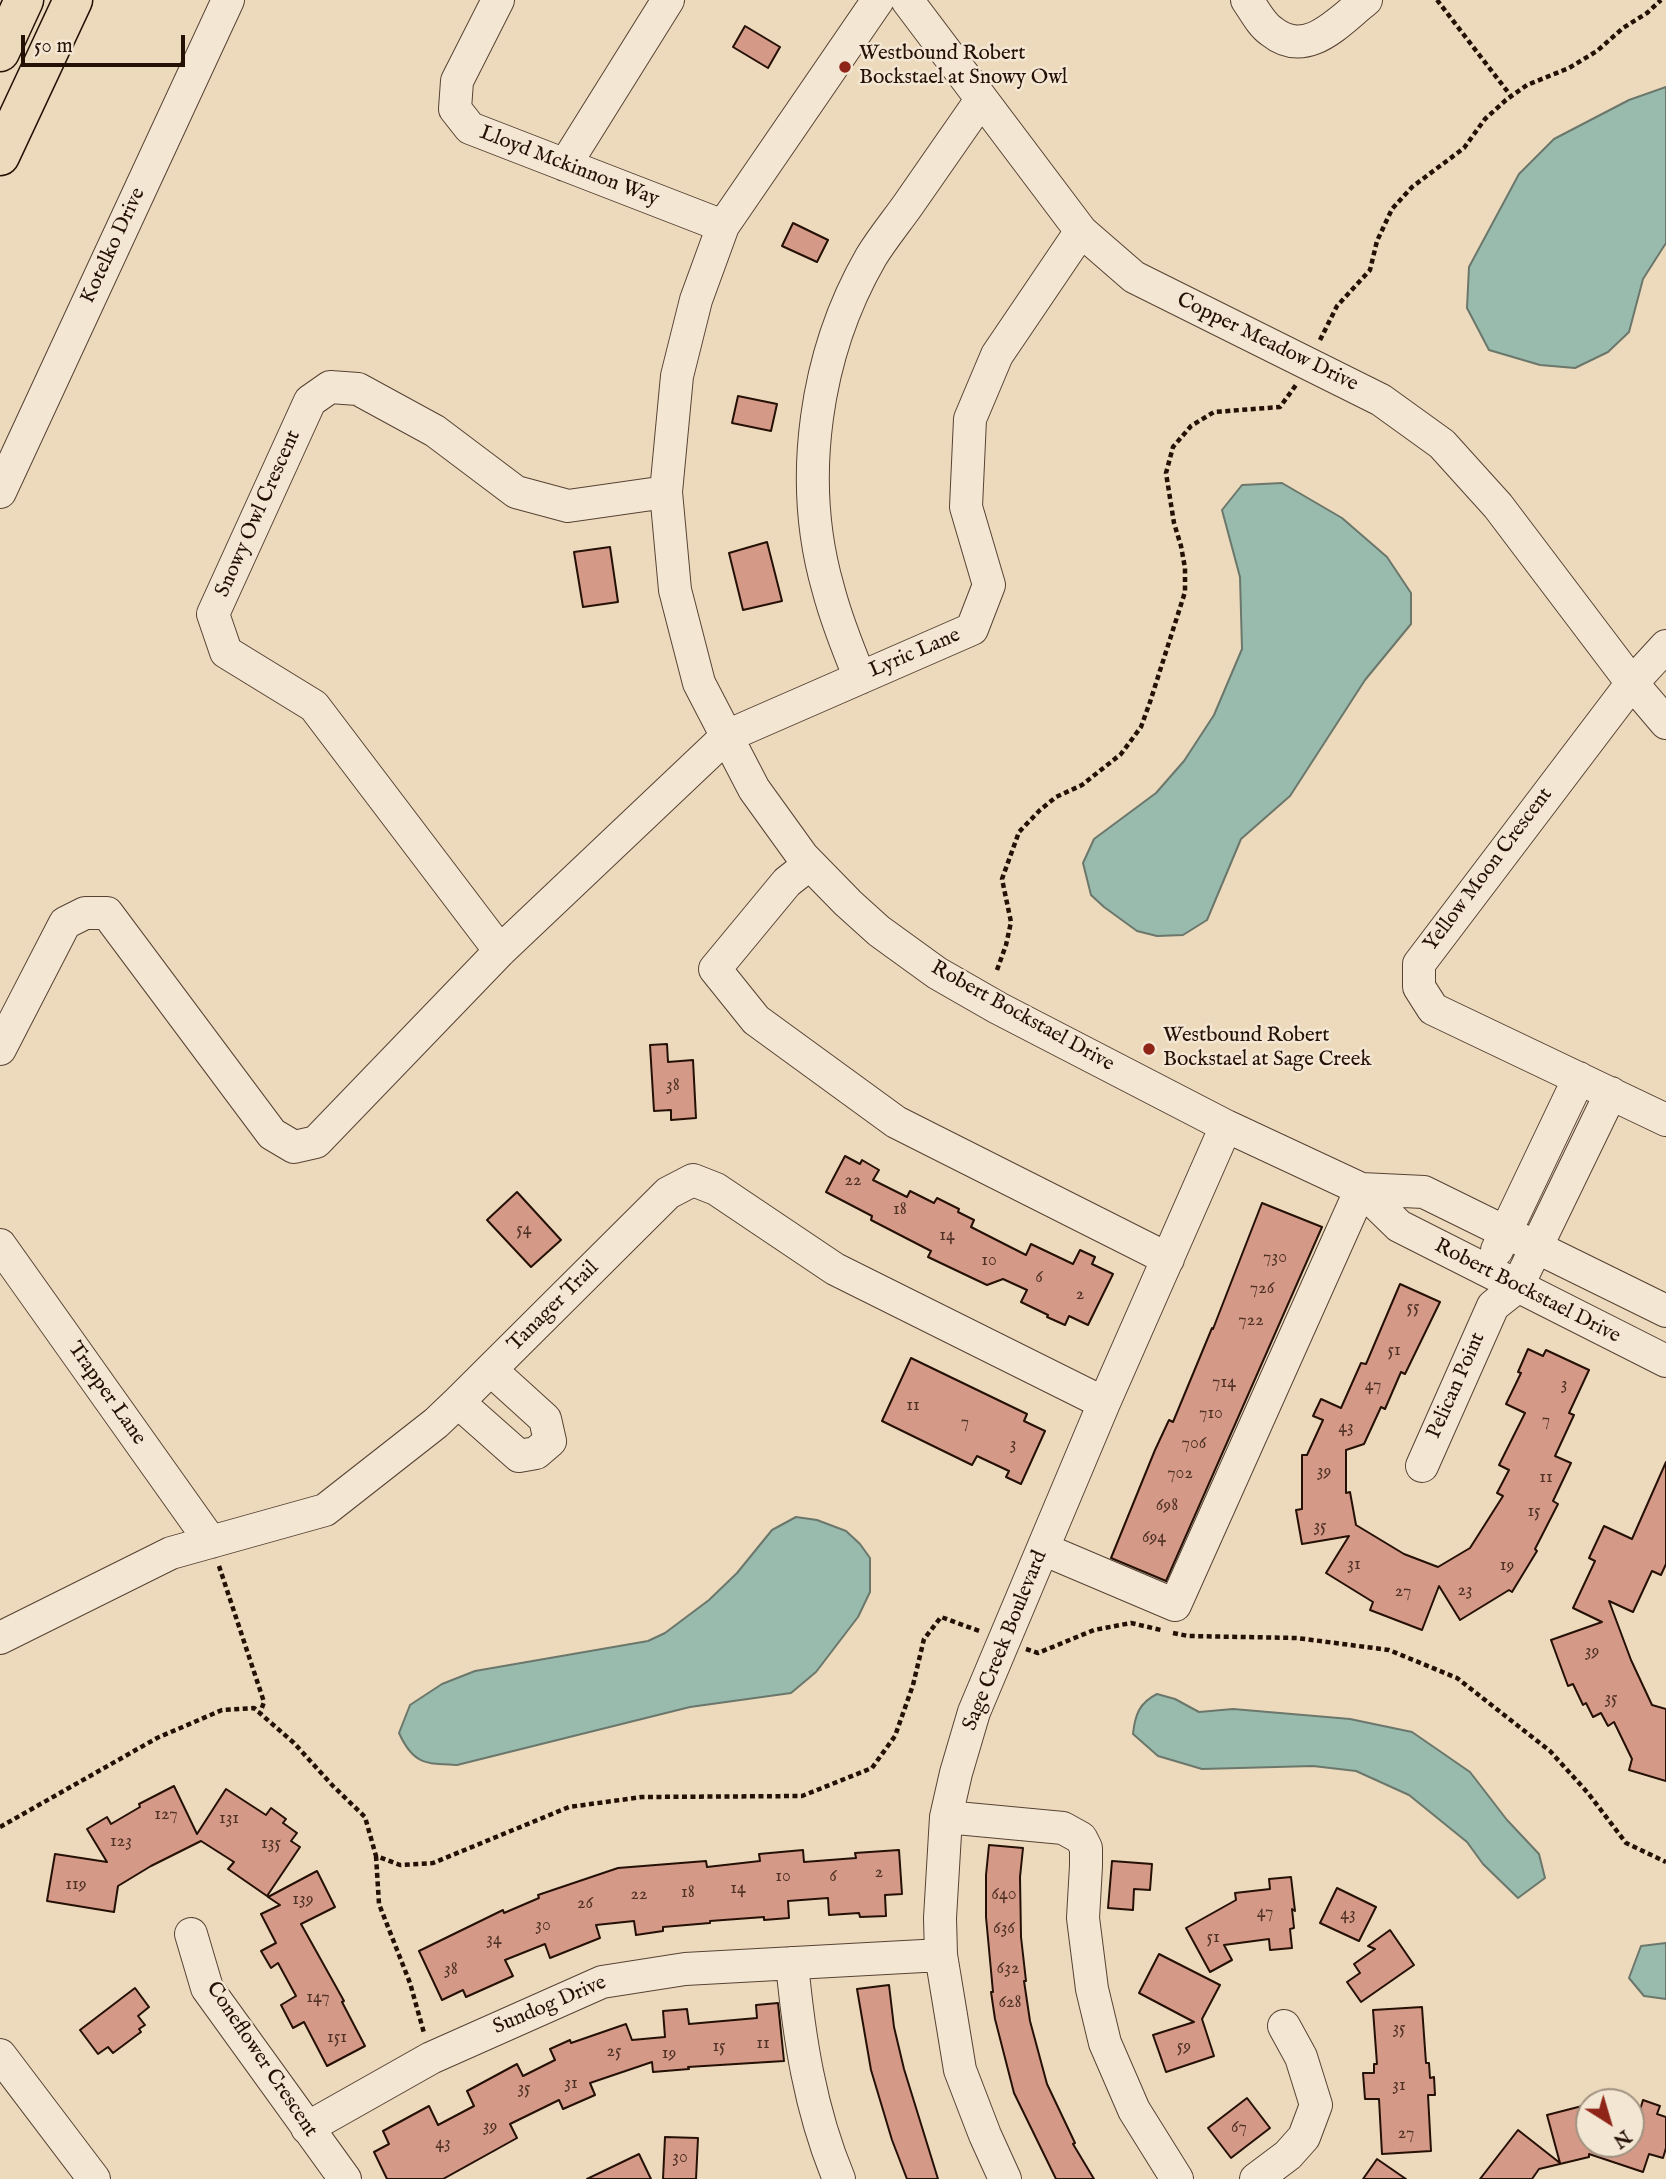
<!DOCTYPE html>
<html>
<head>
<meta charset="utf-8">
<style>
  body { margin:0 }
  #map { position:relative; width:1666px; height:2179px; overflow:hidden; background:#eddabc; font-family:"IM FELL English",serif }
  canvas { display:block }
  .north { position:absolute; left:1575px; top:2088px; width:70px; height:70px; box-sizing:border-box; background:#f3e7d3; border:2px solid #a19181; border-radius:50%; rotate:143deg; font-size:19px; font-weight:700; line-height:28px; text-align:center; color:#251006 }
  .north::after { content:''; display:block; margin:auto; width:24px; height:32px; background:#8f2418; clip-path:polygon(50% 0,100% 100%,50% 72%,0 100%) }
  .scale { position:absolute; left:21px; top:35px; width:164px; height:32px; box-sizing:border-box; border:4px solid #251006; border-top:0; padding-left:9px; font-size:21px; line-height:24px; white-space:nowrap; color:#251006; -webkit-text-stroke:5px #f3e7d3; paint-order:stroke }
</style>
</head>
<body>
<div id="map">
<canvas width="1666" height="2179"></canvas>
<div class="north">N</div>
<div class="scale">50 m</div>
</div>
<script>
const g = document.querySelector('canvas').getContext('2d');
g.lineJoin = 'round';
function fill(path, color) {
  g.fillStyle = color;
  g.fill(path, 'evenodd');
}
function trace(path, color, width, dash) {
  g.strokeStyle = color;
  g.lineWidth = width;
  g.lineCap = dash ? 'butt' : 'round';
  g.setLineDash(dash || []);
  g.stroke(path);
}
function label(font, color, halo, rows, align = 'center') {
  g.font = font + ' "IM FELL English",serif';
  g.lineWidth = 5;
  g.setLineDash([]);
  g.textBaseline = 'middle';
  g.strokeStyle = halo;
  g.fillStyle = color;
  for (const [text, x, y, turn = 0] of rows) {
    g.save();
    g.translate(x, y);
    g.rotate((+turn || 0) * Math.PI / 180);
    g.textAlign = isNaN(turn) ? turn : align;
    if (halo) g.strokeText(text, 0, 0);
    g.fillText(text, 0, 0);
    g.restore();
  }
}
const water = new Path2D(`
  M1666,87V243L1643,279L1629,332L1608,352L1575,368L1540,365L1489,350L1467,308L1469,267L1519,174L1554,139L1629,100Z
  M1282,483L1342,518L1387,557L1411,593V624L1365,680L1290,796L1241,839L1207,920L1183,935L1157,936L1137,931L1104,907L1091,895L1083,863L1094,839L1156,793L1184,761L1214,715L1242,649L1240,577L1222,510L1242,485Z
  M796,1517L817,1520L846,1531L860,1544L870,1558V1592L858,1617L816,1672L791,1693L690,1707L457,1765C425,1764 413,1764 399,1733L410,1705L442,1684L475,1671L648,1641L665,1633L709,1600L737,1573L772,1530Z
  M1157,1694L1175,1699L1199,1712L1233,1709L1350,1719L1412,1732L1470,1772L1507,1820L1539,1854L1545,1878L1518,1898L1483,1864L1467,1842L1409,1795L1356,1771L1313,1766L1202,1769L1158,1756L1133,1734C1135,1715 1139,1703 1157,1694Z
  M1666,1943V1999L1644,1996L1629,1978L1641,1946Z`);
fill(water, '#99bbae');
trace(water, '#6b776b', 2);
const building = new Path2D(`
  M745,26L780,47L768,68L733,47Z
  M793,223L828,240L817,262L782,246Z
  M738,396L777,404L771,431L732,423Z
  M767,542L782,601L743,610L729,553Z
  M610,547L618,602L583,607L574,552Z
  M667,1044L668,1062L693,1060L696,1118L671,1120V1110L654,1111L650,1045Z
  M845,1156L860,1164L862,1160L879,1170L873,1180L907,1197L910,1191L934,1203L937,1198L959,1209L958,1212L974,1220L971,1227L1026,1255L1031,1244L1073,1264L1080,1250L1095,1257L1092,1264L1113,1274L1088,1325L1069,1316L1065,1325L1047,1317L1048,1315L1021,1302L1027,1290L1003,1279L987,1285L928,1257L931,1251L871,1220L872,1216L826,1192Z
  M517,1192L561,1240L531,1267L487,1220Z
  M1262,1203L1322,1227L1166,1581L1111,1558L1155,1450L1169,1420L1173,1422L1212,1328L1213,1329Z
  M1400,1284L1440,1302L1405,1374L1401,1372L1385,1409L1381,1407L1364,1444L1346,1450V1493L1350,1492L1356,1525L1404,1554L1438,1567L1470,1548L1503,1496L1497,1493L1509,1470L1499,1465L1525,1413L1506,1404L1521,1373L1518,1372L1528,1349L1543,1356L1546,1350L1589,1370L1569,1413L1574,1415L1555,1456L1571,1463L1553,1501L1558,1504L1535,1549L1537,1551L1512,1592L1509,1590L1460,1620L1439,1586L1422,1630L1370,1610L1373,1602L1326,1573L1349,1536L1302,1544L1296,1510L1302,1509V1455H1307L1323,1420L1313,1416L1321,1399L1341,1408L1361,1363L1366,1364Z
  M911,1358L1027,1414L1024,1421L1045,1431L1021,1484L1006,1477L1009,1471L977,1456L972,1465L882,1421Z
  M1666,1462V1564L1661,1575L1652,1571L1633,1612L1609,1601L1631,1660L1652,1705L1666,1709V1781L1629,1770L1632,1759L1614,1722L1608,1726L1601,1713L1593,1717L1586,1703L1583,1705L1573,1684L1568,1686L1551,1640L1602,1622L1573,1608L1595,1561L1589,1558L1604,1526L1632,1539Z
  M174,1786L197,1834L226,1789L266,1815L271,1808L286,1819L283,1823L297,1833L291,1841L300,1847L267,1896L228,1869L234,1862L201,1841L151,1866L118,1886L114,1912L47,1901L55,1854L107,1862L87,1829L107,1817L111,1824L140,1807L139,1804Z
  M989,1845L1023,1848L1020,1877L1021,1937L1026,1981H1024L1030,2021L1047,2084L1075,2143L1073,2144L1094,2179H1056L1014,2093L995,2019L991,1992H993L986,1917V1875Z
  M803,1850L804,1862L856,1858L855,1853L899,1850L902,1894L885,1895L886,1916L860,1917L859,1913L829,1915L828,1898L788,1901L789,1918L764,1920V1917L710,1921V1923L663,1927V1931L636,1935L634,1921L596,1925L600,1938L550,1958L545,1944L505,1960L513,1976L466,1997L463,1990L442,2000L419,1951L503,1910L504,1913L539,1898L538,1895L618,1868L706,1861L707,1867L760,1861L759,1854Z
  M1112,1861L1152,1864L1150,1890L1134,1889L1133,1910L1108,1908Z
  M317,1871L335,1907L301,1924L344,2001L342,2002L365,2046L327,2066L304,2022L293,2028L281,2005L296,1996L278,1963L271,1968L261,1951L276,1943L261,1914L280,1905L268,1897Z
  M1291,1877L1295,1911L1292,1909L1294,1928L1290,1929L1292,1948L1270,1950L1269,1939L1224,1945L1232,1960L1210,1972L1186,1928L1236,1900L1235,1893L1270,1889L1269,1879Z
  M1337,1888L1376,1907L1359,1941L1320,1923Z
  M1390,1930L1414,1965L1361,2002L1347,1982L1360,1973L1354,1964L1375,1949L1368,1946Z
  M1159,1954L1220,1985L1202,2019L1214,2056L1166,2072L1153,2035L1194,2022L1139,1993Z
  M889,1985L894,2027L904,2069L938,2179H907L892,2140L871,2070L857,1989Z
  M135,1988L149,2007L138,2016L145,2025L139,2029L141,2032L113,2053L108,2047L98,2054L80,2030Z
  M778,2003L784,2061L688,2067L689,2069L653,2072L652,2062L590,2083L595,2095L563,2109L559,2100L510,2124L517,2138L443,2179H387L374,2152L389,2144L383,2131L429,2106L438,2125L474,2106L467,2091L517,2064L523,2076L555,2060L550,2049L570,2040L571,2043L626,2024L632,2040L665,2037L663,2011L687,2009L689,2024L757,2018L756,2005Z
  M1422,2007L1426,2063H1429L1430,2078L1434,2077L1435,2095H1428L1431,2151L1382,2154L1379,2099H1365L1363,2073H1374V2064H1377L1373,2010Z
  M1247,2098L1270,2128L1231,2158L1208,2128Z
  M1643,2100L1660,2106L1657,2114L1666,2117V2148L1663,2158L1649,2154L1643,2172L1589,2154V2157L1539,2169L1532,2179H1480L1518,2130L1560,2163L1547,2115L1586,2105L1589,2117V2144H1631V2108L1640,2110Z
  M665,2137L698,2138L696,2179H663Z
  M639,2154L651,2179H587Z
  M1377,2159L1406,2179H1363Z`);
fill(building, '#d59a87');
trace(building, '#251006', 2);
const minor = new Path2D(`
  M498,0L457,81L455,109L470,128L723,226
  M878,0L723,226L696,300L677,376L666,492L675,590L699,683L754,789L803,857L848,903L879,931L937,973L998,1008L1226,1126L1361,1189L1399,1226L1666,1361
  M907,0L1081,231L1134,277L1381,400L1442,444L1498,506L1632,683L1666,723
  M1247,0C1254,10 1261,24 1271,31C1307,60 1338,22 1366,0
  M565,165L668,0
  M0,492L228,0
  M1666,646L1632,683L1419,964V987L1433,1009L1666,1120
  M860,678C848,649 836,619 828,588C797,480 815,354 871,257C882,239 896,222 908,205C932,170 957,135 981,100
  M810,864L787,882L715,969L756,1020L896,1122L1168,1259
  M500,951L314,706L226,652L213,614L310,401L330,387L358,389L435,431L516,492L568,506L666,492
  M0,1049L65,923L85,913H107L272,1134L294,1147L316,1142L500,951L727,736L972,629L989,585L966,507L970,419L997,355L1081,231
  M1361,1189L1424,1192L1666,1311
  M0,1245L211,1542
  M1497,1250L1579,1078
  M458,1402L519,1456L536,1453L550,1441L545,1419L491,1370
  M1422,1466L1493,1306L1517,1287L1611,1093
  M1043,1549L1175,1605L1361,1189
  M0,1638L171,1553L325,1510L436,1423L458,1402L668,1193L693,1180L716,1189L835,1269L1104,1403
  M946,1817L1063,1828L1081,1838L1086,1848V1866L1083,1918L1092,1989L1105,2043L1134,2110L1177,2179
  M191,1934L207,1988L345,2179
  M792,1963C799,2037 810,2110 839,2179
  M0,2055L94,2179
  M307,2128L431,2058L602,1982L685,1969L941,1955
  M1005,2179L985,2135L960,2070L947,1991L941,1955L940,1918L946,1817L956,1773L974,1712L1104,1403L1226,1126
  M1256,2179L1288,2155L1304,2137L1316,2105L1301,2057L1284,2026`);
const highway = new Path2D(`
  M0,52L24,0
  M0,156L73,0`);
trace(minor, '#574234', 34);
trace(highway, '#251006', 41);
trace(new Path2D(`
  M1437,0L1511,96
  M1320,340L1337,306L1370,270L1377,241L1392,209L1412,187L1464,148L1485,119L1506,100L1527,85L1569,68L1597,51L1623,28L1647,13L1661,0
  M997,970L1006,945L1011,922L1002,879L1019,832L1040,810L1056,797L1082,785L1121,754L1141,727L1150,702L1185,592V568L1181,546L1174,523L1166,473L1173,447L1191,426L1214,412L1280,407L1296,385
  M219,1566L264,1702L260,1713
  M1173,1633L1188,1636L1297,1638L1389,1650L1457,1678L1550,1751L1588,1793L1626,1843L1666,1862
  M1026,1649L1038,1653L1094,1630L1131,1623L1161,1630
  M0,1827L157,1738L222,1710L254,1708L294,1743L333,1786L365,1817L376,1856L400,1865L433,1863L569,1807L642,1797L802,1796L872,1768L895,1736L913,1685L924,1639L941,1617L982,1632
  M376,1856L379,1904L410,1983L424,2033`), '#251006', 4.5, [5, 3.5]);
trace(minor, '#f3e7d3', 32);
trace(highway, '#eddabc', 38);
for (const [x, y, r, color] of [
  [845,67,7,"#8f2418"],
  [1149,1049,7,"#8f2418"]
]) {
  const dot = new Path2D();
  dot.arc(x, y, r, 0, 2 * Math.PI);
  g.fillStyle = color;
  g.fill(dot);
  trace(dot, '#f3e7d3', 2.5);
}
label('18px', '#513226', null, [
  ["38",673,1086],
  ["22",853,1181],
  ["18",900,1210],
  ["54",524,1230],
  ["14",947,1236],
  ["730",1275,1258],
  ["10",989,1261],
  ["6",1039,1278],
  ["726",1262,1289],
  ["2",1080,1295],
  ["55",1413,1308],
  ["722",1251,1321],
  ["51",1394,1351],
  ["714",1224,1383],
  ["3",1564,1385],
  ["47",1373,1386],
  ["11",913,1406],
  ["710",1211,1414],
  ["7",1546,1421],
  ["7",965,1423],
  ["43",1346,1428],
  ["706",1194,1444],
  ["3",1013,1445],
  ["39",1324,1472],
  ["702",1180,1474],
  ["11",1546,1478],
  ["698",1167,1506],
  ["15",1534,1512],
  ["35",1320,1527],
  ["694",1154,1538],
  ["31",1354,1565],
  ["19",1507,1566],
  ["23",1465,1591],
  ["27",1403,1592],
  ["39",1592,1652],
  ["35",1611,1699],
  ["127",166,1815],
  ["131",229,1819],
  ["123",121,1842],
  ["135",271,1844],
  ["2",879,1873],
  ["10",783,1877],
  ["6",833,1877],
  ["119",76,1885],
  ["14",738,1889],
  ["18",688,1893],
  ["22",639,1895],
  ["640",1004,1895],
  ["139",303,1900],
  ["26",585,1904],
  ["47",1265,1913],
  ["43",1348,1915],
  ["30",543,1926],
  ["636",1004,1929],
  ["51",1213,1938],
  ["34",494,1940],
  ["632",1008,1969],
  ["38",451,1970],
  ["147",318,1998],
  ["628",1010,2003],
  ["35",1399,2029],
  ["151",337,2038],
  ["11",763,2044],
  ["15",719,2047],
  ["59",1184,2047],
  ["25",614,2052],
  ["19",669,2054],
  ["31",571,2084],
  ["31",1399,2086],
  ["35",524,2089],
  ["39",490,2127],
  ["67",1239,2128],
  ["27",1406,2134],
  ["43",443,2144],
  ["30",680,2158]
]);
label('21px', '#251006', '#f3e7d3', [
  ["Westbound Robert",859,55],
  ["Bockstael at Snowy Owl",859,79],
  ["Westbound Robert",1163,1037],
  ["Bockstael at Sage Creek",1163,1061]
], 'left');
label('21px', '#251006', '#f3e7d3', [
  ["Lloyd Mckinnon Way",569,167,21],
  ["Kotelko Drive",114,246,-65],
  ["Copper Meadow Drive",1267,343,26],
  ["Snowy Owl Crescent",259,514,-66],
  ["Lyric Lane",915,654,-23],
  ["Yellow Moon Crescent",1489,870,-53],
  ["Robert Bockstael Drive",1022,1017,29],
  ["Robert Bockstael Drive",1527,1292,27],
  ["Tanager Trail",554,1307,-45],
  ["Pelican Point",1457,1386,-66],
  ["Trapper Lane",106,1394,55],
  ["Sage Creek Boulevard",1006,1641,-68],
  ["Sundog Drive",550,2006,-23],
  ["Coneflower Crescent",261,2060,56]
]);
</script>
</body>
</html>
